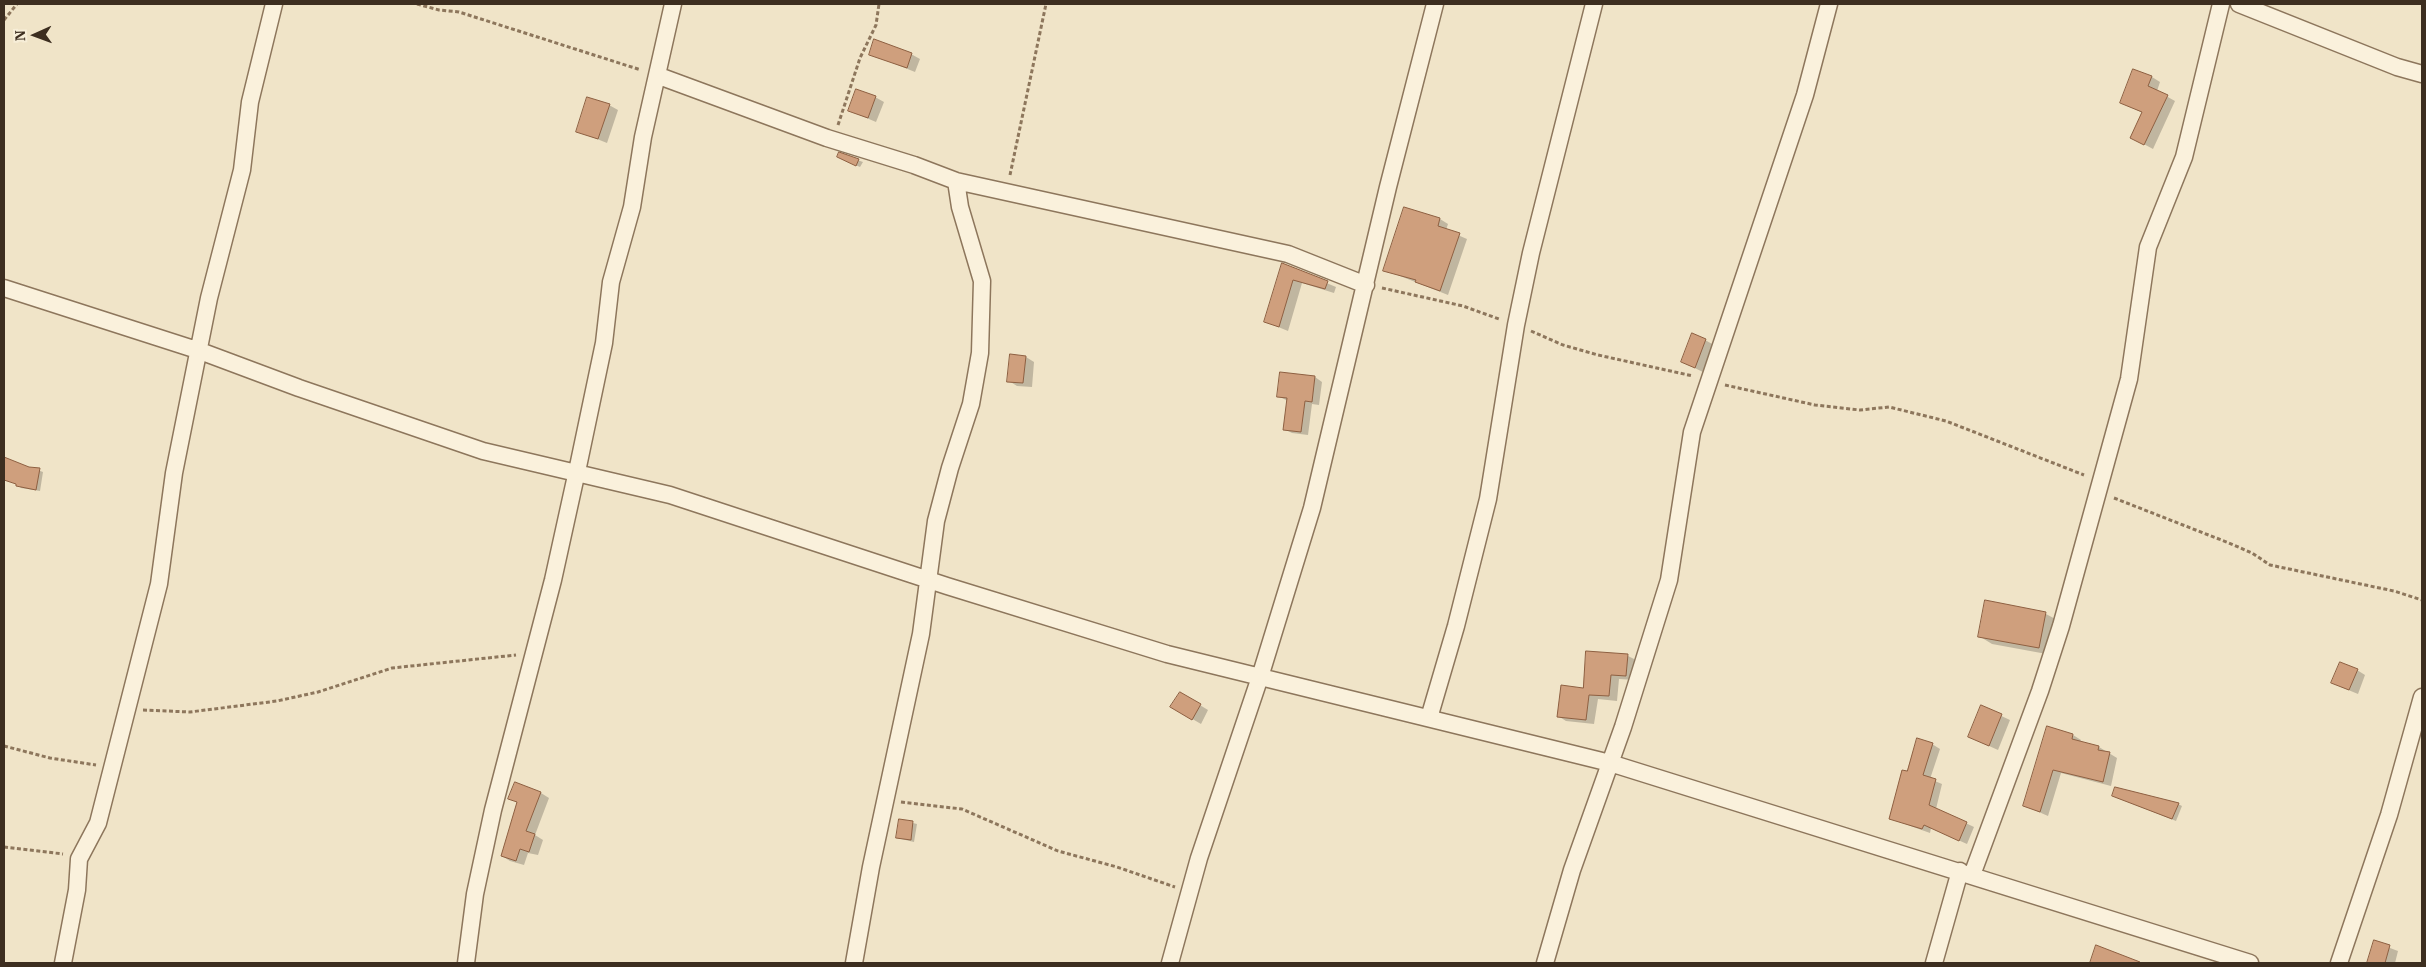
<!DOCTYPE html>
<html>
<head>
<meta charset="utf-8">
<style>
  body { margin:0 }
  #map { position:relative; width:2426px; height:967px; overflow:hidden; background:#f0e4c8; font-family:"IBM Plex Serif",serif }
  canvas { display:block }
  .frame { position:absolute; inset:0; border:5px solid #3d2e20; pointer-events:none }
  .north { position:absolute; left:10px; top:10px; width:50px; height:50px; -webkit-text-stroke:4px #f7eed8; paint-order:stroke; rotate:268deg; font-size:14px; font-weight:700; line-height:20px; text-align:center; color:#3d2e20 }
  .north::after { content:''; display:block; margin:auto; width:18px; height:22px; background:#3d2e20; clip-path:polygon(50% 0,100% 100%,50% 72%,0 100%) }
</style>
</head>
<body>
<div id="map">
<canvas width="2426" height="967"></canvas>
<div class="frame"></div>
<div class="north">N</div>
</div>
<script>
const g = document.querySelector('canvas').getContext('2d');
g.lineJoin = 'round';
function fill(path, color) {
  g.fillStyle = color;
  g.fill(path, 'evenodd');
}
function trace(path, color, width, dash) {
  g.strokeStyle = color;
  g.lineWidth = width;
  g.lineCap = dash ? 'butt' : 'round';
  g.setLineDash(dash || []);
  g.stroke(path);
}
fill(new Path2D(`
  M870,54H911L920,59L915,72Z
  M2152,77L2160,82L2157,91L2175,101L2153,149L2140,142L2143,113L2122,103Z
  M875,97L884,102L876,122L850,111Z
  M609,105L618,110L607,143L577,131Z
  M840,154L863,162L860,167L842,159Z
  M1405,209L1440,219L1448,224L1446,230L1467,239L1448,295L1385,270Z
  M1283,265L1336,287L1334,293L1302,283L1288,331L1266,322Z
  M1705,340L1714,345L1703,372L1682,362Z
  M1011,356L1026,357L1034,362L1032,387L1017,386L1009,381Z
  M1281,373L1315,377L1322,382L1319,405L1312,404L1308,435L1292,433L1284,429L1288,401L1278,396Z
  M4,458L43,472L40,491L21,488L17,484L4,479Z
  M2046,614L2059,621L2052,655L1992,644L1979,636Z
  M1628,656L1636,660L1635,680L1619,679L1617,701L1598,699L1594,724L1566,721L1558,716L1584,690Z
  M2357,670L2365,675L2358,694L2341,687Z
  M1180,693L1208,710L1201,724L1172,707Z
  M1982,707L2010,720L1998,750L1969,737Z
  M2073,735L2081,740L2080,742L2099,747L2117,758L2111,786L2061,773L2048,816L2025,806Z
  M1932,744L1940,749L1930,779L1942,784L1936,809L1974,827L1967,844L1931,828L1930,833L1891,819L1907,773Z
  M541,793L549,798L535,835L543,840L538,855L528,853L524,865L510,861L502,856L518,803L510,798Z
  M2118,798L2178,804L2182,806L2176,821Z
  M900,820L917,824L914,842L897,838Z
  M2374,942L2398,951L2395,963H2369Z`), '#0003');
const building = new Path2D(`
  M874,39L912,53L907,68L869,55Z
  M2133,69L2152,76L2148,86L2168,95L2144,145L2130,138L2142,112L2120,103Z
  M856,89L876,96L868,118L848,111Z
  M587,97L610,104L598,139L576,132Z
  M839,152L859,159L856,166L837,157Z
  M1404,207L1440,218L1438,226L1460,233L1440,291L1415,282L1416,280L1383,271Z
  M1282,263L1328,281L1325,289L1293,280L1279,327L1264,322Z
  M1692,333L1706,339L1695,368L1681,362Z
  M1010,354L1026,356L1023,383L1007,382Z
  M1280,372L1315,376L1312,402L1305,401L1301,432L1283,430L1287,398L1277,397Z
  M4,457L29,467L40,468L36,490L16,486V484L4,480Z
  M1985,600L2046,612L2039,648L1978,637Z
  M1586,651L1628,654L1626,676L1611,675L1609,696L1589,695L1586,720L1557,717L1561,685L1583,688Z
  M2340,662L2358,669L2349,690L2331,683Z
  M1180,692L1201,704L1192,720L1170,707Z
  M1981,705L2002,714L1989,746L1968,737Z
  M2047,726L2073,734L2072,739L2099,746L2098,750L2110,752L2103,782L2053,770L2040,812L2023,806Z
  M1917,738L1933,743L1923,775L1936,779L1929,805L1967,822L1959,841L1924,825L1922,829L1889,819L1902,770L1907,771Z
  M515,782L541,792L526,831L535,834L529,852L520,849L516,861L501,856L517,802L508,799Z
  M2115,787L2179,803L2172,819L2112,796Z
  M899,819L913,821L911,840L896,838Z
  M2374,940L2390,945L2385,963H2367Z
  M2096,945L2140,962V963H2090Z`);
fill(building, '#cf9f7d');
trace(building, '#8d5f41', 1);
const minor = new Path2D(`
  M2239,4L2397,67L2422,74
  M659,76L827,138L914,165L956,181L1288,254L1366,285
  M4,288L200,351L299,388L483,451L670,495L947,586L1167,654L1610,763L2250,963
  M1429,718L1456,626L1488,499L1516,325L1531,253L1594,4
  M1972,875L2040,691L2061,626L2129,379L2148,247L2184,157L2221,4
  M63,963L77,890L79,859L98,823L159,584L174,473L209,298L242,170L250,102L274,4
  M466,963L475,894L493,810L553,580L579,462L604,343L611,282L632,207L643,137L673,4
  M854,963L871,867L921,634L936,521L950,468L971,404L980,353L982,281L960,207L956,181
  M1170,963L1199,858L1260,677L1312,508L1388,187L1435,4
  M1545,963L1572,870L1623,727L1669,580L1692,432L1805,95L1829,4
  M1934,963L1960,871
  M2339,963L2389,815L2422,697`);
trace(minor, '#8d765c', 19);
trace(new Path2D(`
  M417,4L439,10L459,12L641,70
  M4,20L17,4
  M838,125L860,58L876,25L879,4
  M1010,175L1046,4
  M1382,288L1463,306L1499,319
  M1531,331L1563,345L1598,355L1693,376
  M1725,385L1815,405L1860,410L1889,407L1946,421L2084,475
  M2114,498L2229,543L2252,553L2270,565L2394,591L2422,600
  M143,710L190,712L277,701L318,692L392,668L516,655
  M4,746L50,758L96,765
  M901,802L962,809L1058,851L1117,867L1175,887
  M4,847L63,854`), '#8d765c', 3, [4, 2.5]);
trace(minor, '#faf1dc', 16);
</script>
</body>
</html>
